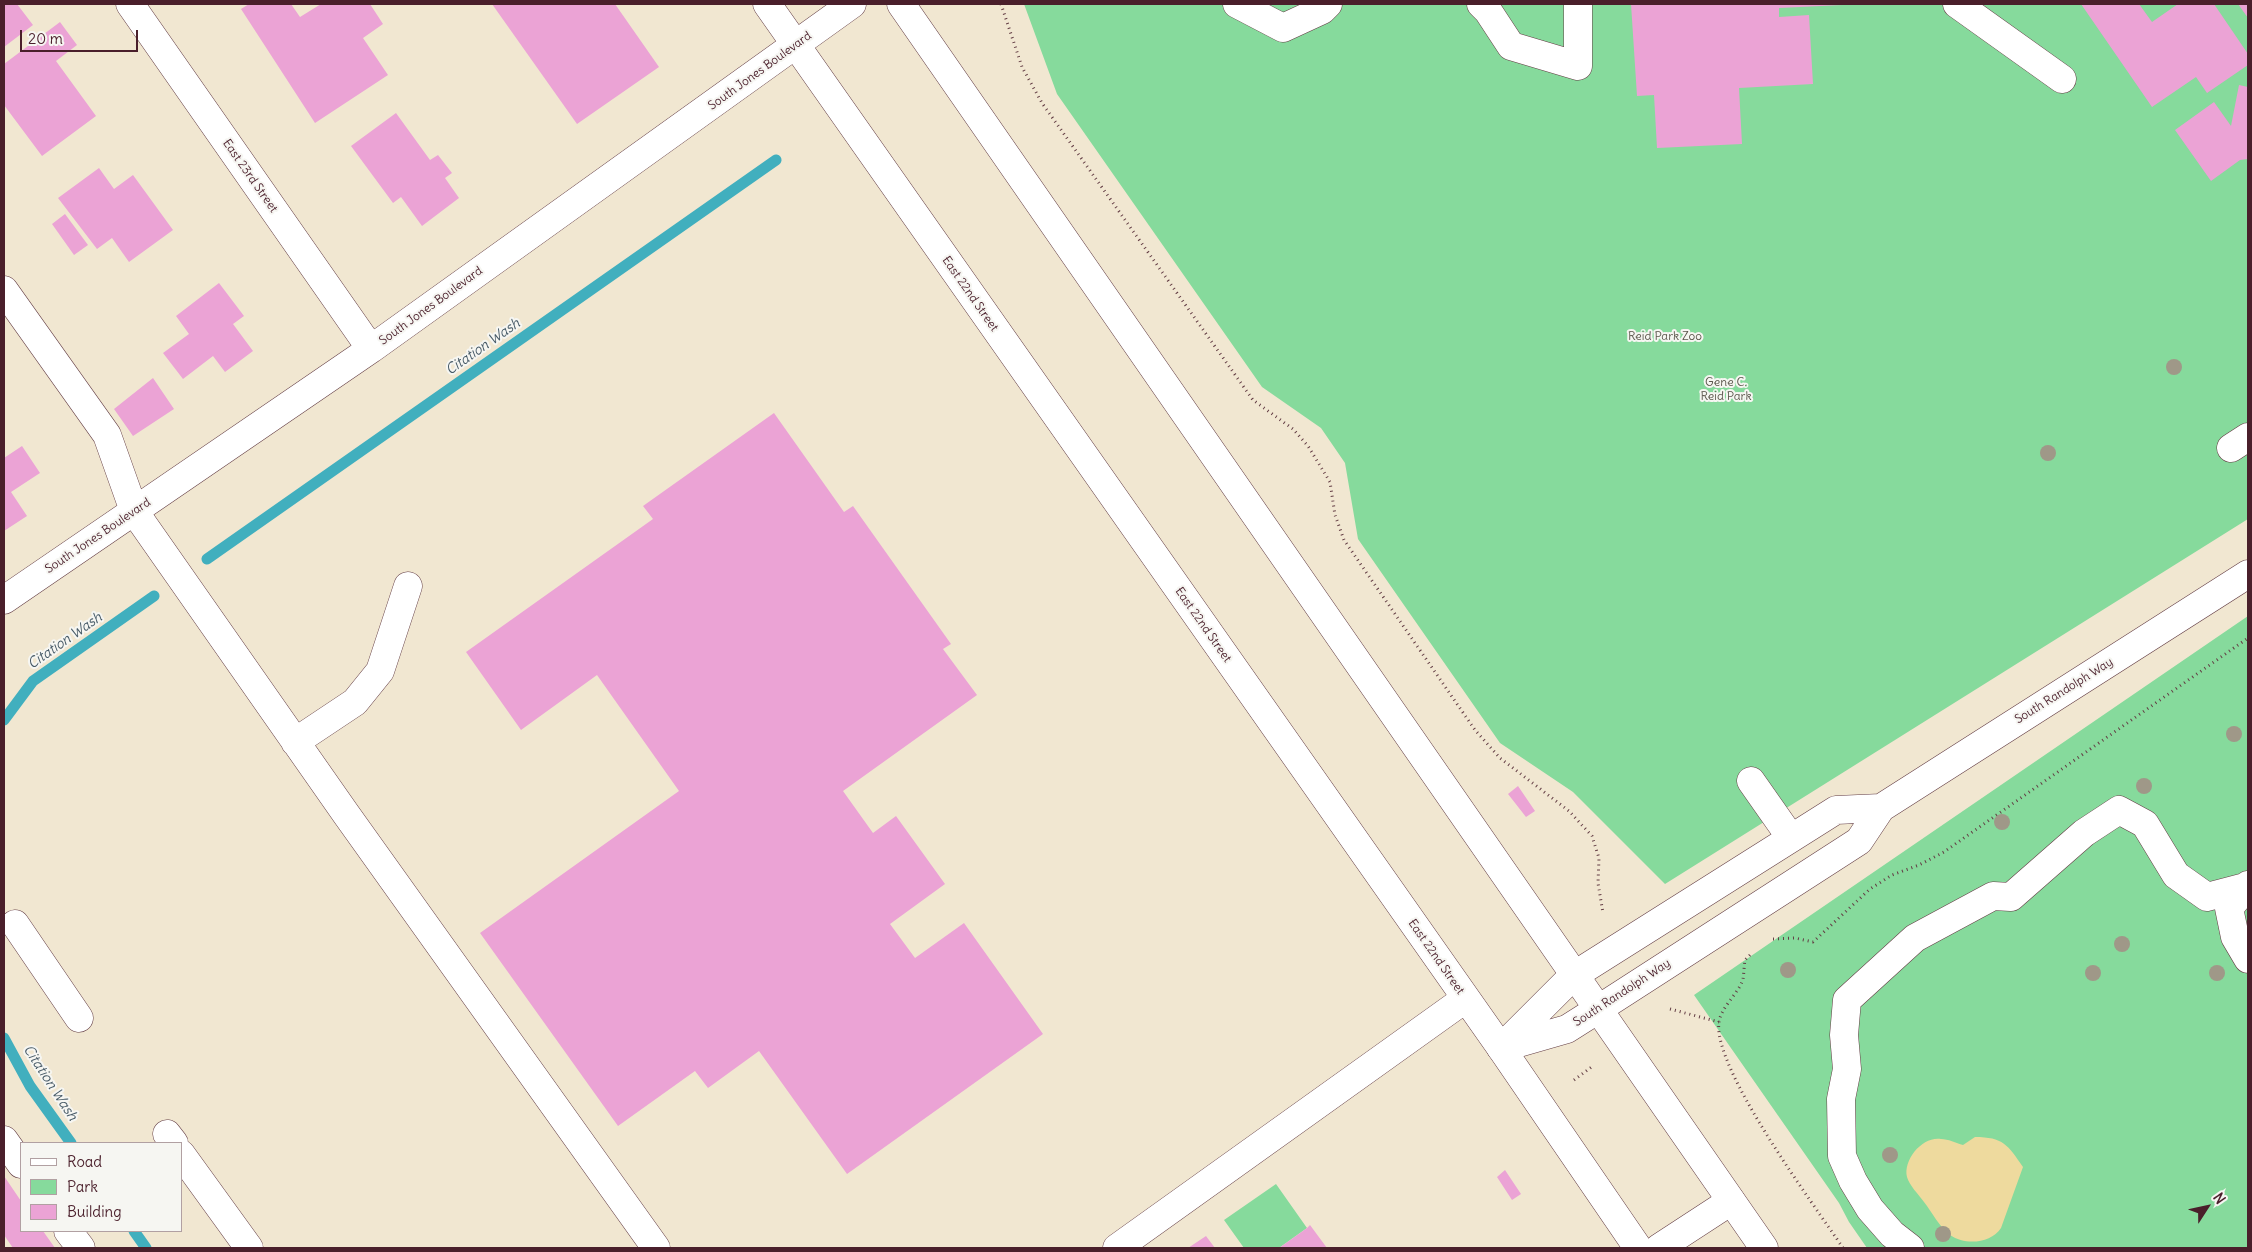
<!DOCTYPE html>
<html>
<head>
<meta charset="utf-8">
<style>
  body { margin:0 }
  #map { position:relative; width:2252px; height:1252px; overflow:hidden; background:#f1e7d1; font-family:Delius,sans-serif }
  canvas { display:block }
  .frame { position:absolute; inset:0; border:5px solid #4a1f2b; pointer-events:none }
  .legend { position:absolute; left:20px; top:1142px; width:162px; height:90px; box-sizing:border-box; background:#f6f6f2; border:1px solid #b1a0a2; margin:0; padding:6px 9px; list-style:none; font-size:15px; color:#4a1f2b }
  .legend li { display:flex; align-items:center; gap:10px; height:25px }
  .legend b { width:25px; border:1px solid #b1a0a2 }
  .north { position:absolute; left:2182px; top:1182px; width:50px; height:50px; -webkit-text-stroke:4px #f6f6f2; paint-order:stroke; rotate:55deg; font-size:14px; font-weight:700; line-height:20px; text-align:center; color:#4a1f2b }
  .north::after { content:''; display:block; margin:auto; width:18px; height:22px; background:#4a1f2b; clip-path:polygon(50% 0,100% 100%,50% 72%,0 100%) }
  .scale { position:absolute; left:20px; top:30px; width:118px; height:22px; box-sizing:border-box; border:2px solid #4a1f2b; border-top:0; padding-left:6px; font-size:15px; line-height:18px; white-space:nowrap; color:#4a1f2b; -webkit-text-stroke:4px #f6f6f2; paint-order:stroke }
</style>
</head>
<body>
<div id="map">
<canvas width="2252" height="1252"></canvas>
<div class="frame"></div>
<ul class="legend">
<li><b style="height:6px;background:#fff"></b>Road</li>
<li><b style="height:14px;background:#86da9c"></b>Park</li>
<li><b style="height:14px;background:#eba3d5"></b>Building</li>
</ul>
<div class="north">N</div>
<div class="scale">20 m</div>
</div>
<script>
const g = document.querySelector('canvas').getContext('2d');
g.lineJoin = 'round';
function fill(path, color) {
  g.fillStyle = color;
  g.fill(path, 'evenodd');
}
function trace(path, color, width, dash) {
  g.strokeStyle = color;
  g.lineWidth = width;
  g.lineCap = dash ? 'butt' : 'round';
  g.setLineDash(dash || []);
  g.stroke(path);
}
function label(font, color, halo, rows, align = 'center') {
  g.font = font + ' Delius,sans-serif';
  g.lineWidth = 4;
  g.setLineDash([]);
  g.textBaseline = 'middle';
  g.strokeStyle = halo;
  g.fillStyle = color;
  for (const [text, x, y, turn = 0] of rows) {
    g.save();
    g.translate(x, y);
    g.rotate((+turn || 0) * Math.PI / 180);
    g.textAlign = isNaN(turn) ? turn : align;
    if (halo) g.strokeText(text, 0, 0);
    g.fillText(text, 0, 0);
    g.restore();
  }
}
fill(new Path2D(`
  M1024,4H2248V519L1665,884L1573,792L1500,743L1358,539L1345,463L1321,428L1262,387L1057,94Z
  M2248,616V1248H1867L1849,1222L1839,1203L1694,995Z
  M1276,1184L1307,1228L1279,1248H1244L1224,1220Z`), '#86da9c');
fill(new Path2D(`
  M1975,1137C2003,1137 2008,1145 2023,1167L2001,1228C1991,1243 1966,1246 1950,1235C1940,1228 1932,1212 1924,1202C1919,1195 1909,1185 1907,1177C1903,1159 1923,1136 1941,1139C1948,1139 1956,1143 1963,1145Z`), '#eeda9e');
trace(new Path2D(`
  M207,559L776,160
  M4,720L33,681L154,596
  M4,1038L30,1086L71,1143
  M134,1231L146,1248`), '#41afbe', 11);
fill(new Path2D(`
  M4,4H17L33,25L4,47Z
  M249,4H291L300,17L321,4H370L383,24L363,38L388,75L315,123L241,9Z
  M492,4H615L659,67L577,124Z
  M1631,4H1842V5L1779,8V17L1809,15L1813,84L1739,88L1742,144L1657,148L1654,95L1637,96Z
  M2081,4H2139L2152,22L2178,4H2214L2248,54V65L2207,93L2196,77L2152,107Z
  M2238,4H2248V18Z
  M60,22L77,45L56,61L96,116L42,156L4,105V64Z
  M2239,85L2248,87V159L2240,160L2211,181L2175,130L2214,102L2231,126Z
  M396,113L430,160L438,155L452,173L445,178L459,198L422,226L401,197L393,203L351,146Z
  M99,168L114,189L133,175L173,230L129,262L112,238L97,249L58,198Z
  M65,214L88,245L74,255L52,224Z
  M219,283L244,316L233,324L253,351L225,372L213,356L183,379L163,353L189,334L176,316Z
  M153,378L174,409L133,436L114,409Z
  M774,413L844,512L853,506L951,644L943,649L977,695L843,791L873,833L896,816L945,884L890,924L915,958L964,923L1043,1034L847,1174L759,1051L708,1088L695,1071L618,1126L480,933L679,791L597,675L521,730L466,652L653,519L643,506Z
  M22,446L40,473L11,492L27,516L4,531V458Z
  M1518,786L1535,811L1526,817L1508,794Z
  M1505,1170L1521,1194L1512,1200L1497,1177Z
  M4,1176L21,1201V1231H43L55,1248H13L4,1235Z
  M1310,1225L1327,1248H1279L1307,1228Z
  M1206,1236L1215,1248H1188Z`), '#eba3d5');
const minor = new Path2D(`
  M130,4L371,349
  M1237,4L1283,28L1322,10L1328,4
  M1481,4L1488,11L1511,46L1578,66V4
  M1957,4L2062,79
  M4,290L107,435L134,511L346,814L656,1248
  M2231,448L2248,437
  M4,600L371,349L852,4
  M295,742L355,702L380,671L408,586
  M1751,781L1791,838
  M1881,808L1836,810L1573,976L1501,1048L1567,1029L1597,1010L1859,841L1881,808L2248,574
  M2248,885L2229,908L2235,937L2248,959
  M15,924L79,1018
  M167,1134L174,1143
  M4,1140L21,1164
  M181,1154L249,1248
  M68,1231L81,1248
  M1117,1248L1465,999
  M1659,1248L1731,1201
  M1910,1248L1892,1234L1870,1209L1853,1181L1842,1156L1841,1099L1847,1069L1844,1035L1847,1000L1915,938L1993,896L2011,897L2084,833L2119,810L2145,824L2176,875L2207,897L2245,887`);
const major = new Path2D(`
  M767,4L1501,1048L1638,1248
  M901,4L1764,1248`);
trace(minor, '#633d44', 29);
trace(major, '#633d44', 29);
trace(new Path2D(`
  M1001,4L1022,67L1042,103L1253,400L1293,429L1308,446L1330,482L1335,515L1344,540L1475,730L1500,758L1569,811L1592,836L1599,858L1598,883L1603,913
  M1773,939L1795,938L1813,942L1870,889L1892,875L1919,865L1944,852L2248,638
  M1750,955L1745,960C1744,966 1744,973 1743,979C1739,993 1721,1007 1719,1022C1712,1068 1815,1206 1843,1248
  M1670,1009L1719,1022
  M1574,1080L1593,1066`), '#633d44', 3, [1, 4]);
trace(minor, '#fff', 28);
trace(major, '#fff', 28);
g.fillStyle = '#9f9888';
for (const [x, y] of [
  [2174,367],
  [2048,453],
  [2234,734],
  [2144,786],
  [2002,822],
  [2122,944],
  [1788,970],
  [2093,973],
  [2217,973],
  [1890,1155],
  [1943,1234]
]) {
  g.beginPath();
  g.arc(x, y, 8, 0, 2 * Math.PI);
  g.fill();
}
label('12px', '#4a1f2b', '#f6f6f2', [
  ["South Jones Boulevard",760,71,-36],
  ["East 23rd Street",250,176,55],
  ["East 22nd Street",970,294,55],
  ["South Jones Boulevard",431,306,-36],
  ["South Jones Boulevard",98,536,-34],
  ["East 22nd Street",1203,625,55],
  ["South Randolph Way",2064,691,-32],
  ["East 22nd Street",1436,957,55],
  ["South Randolph Way",1622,993,-33]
]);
label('12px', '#5c574d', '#f6f6f2', [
  ["Reid Park Zoo",1665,337],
  ["Gene C.",1726,383],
  ["Reid Park",1726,397]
]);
label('italic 14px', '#465966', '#f6f6f2', [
  ["Citation Wash",483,347,-35],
  ["Citation Wash",65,641,-35],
  ["Citation Wash",50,1083,57]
]);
</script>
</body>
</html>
